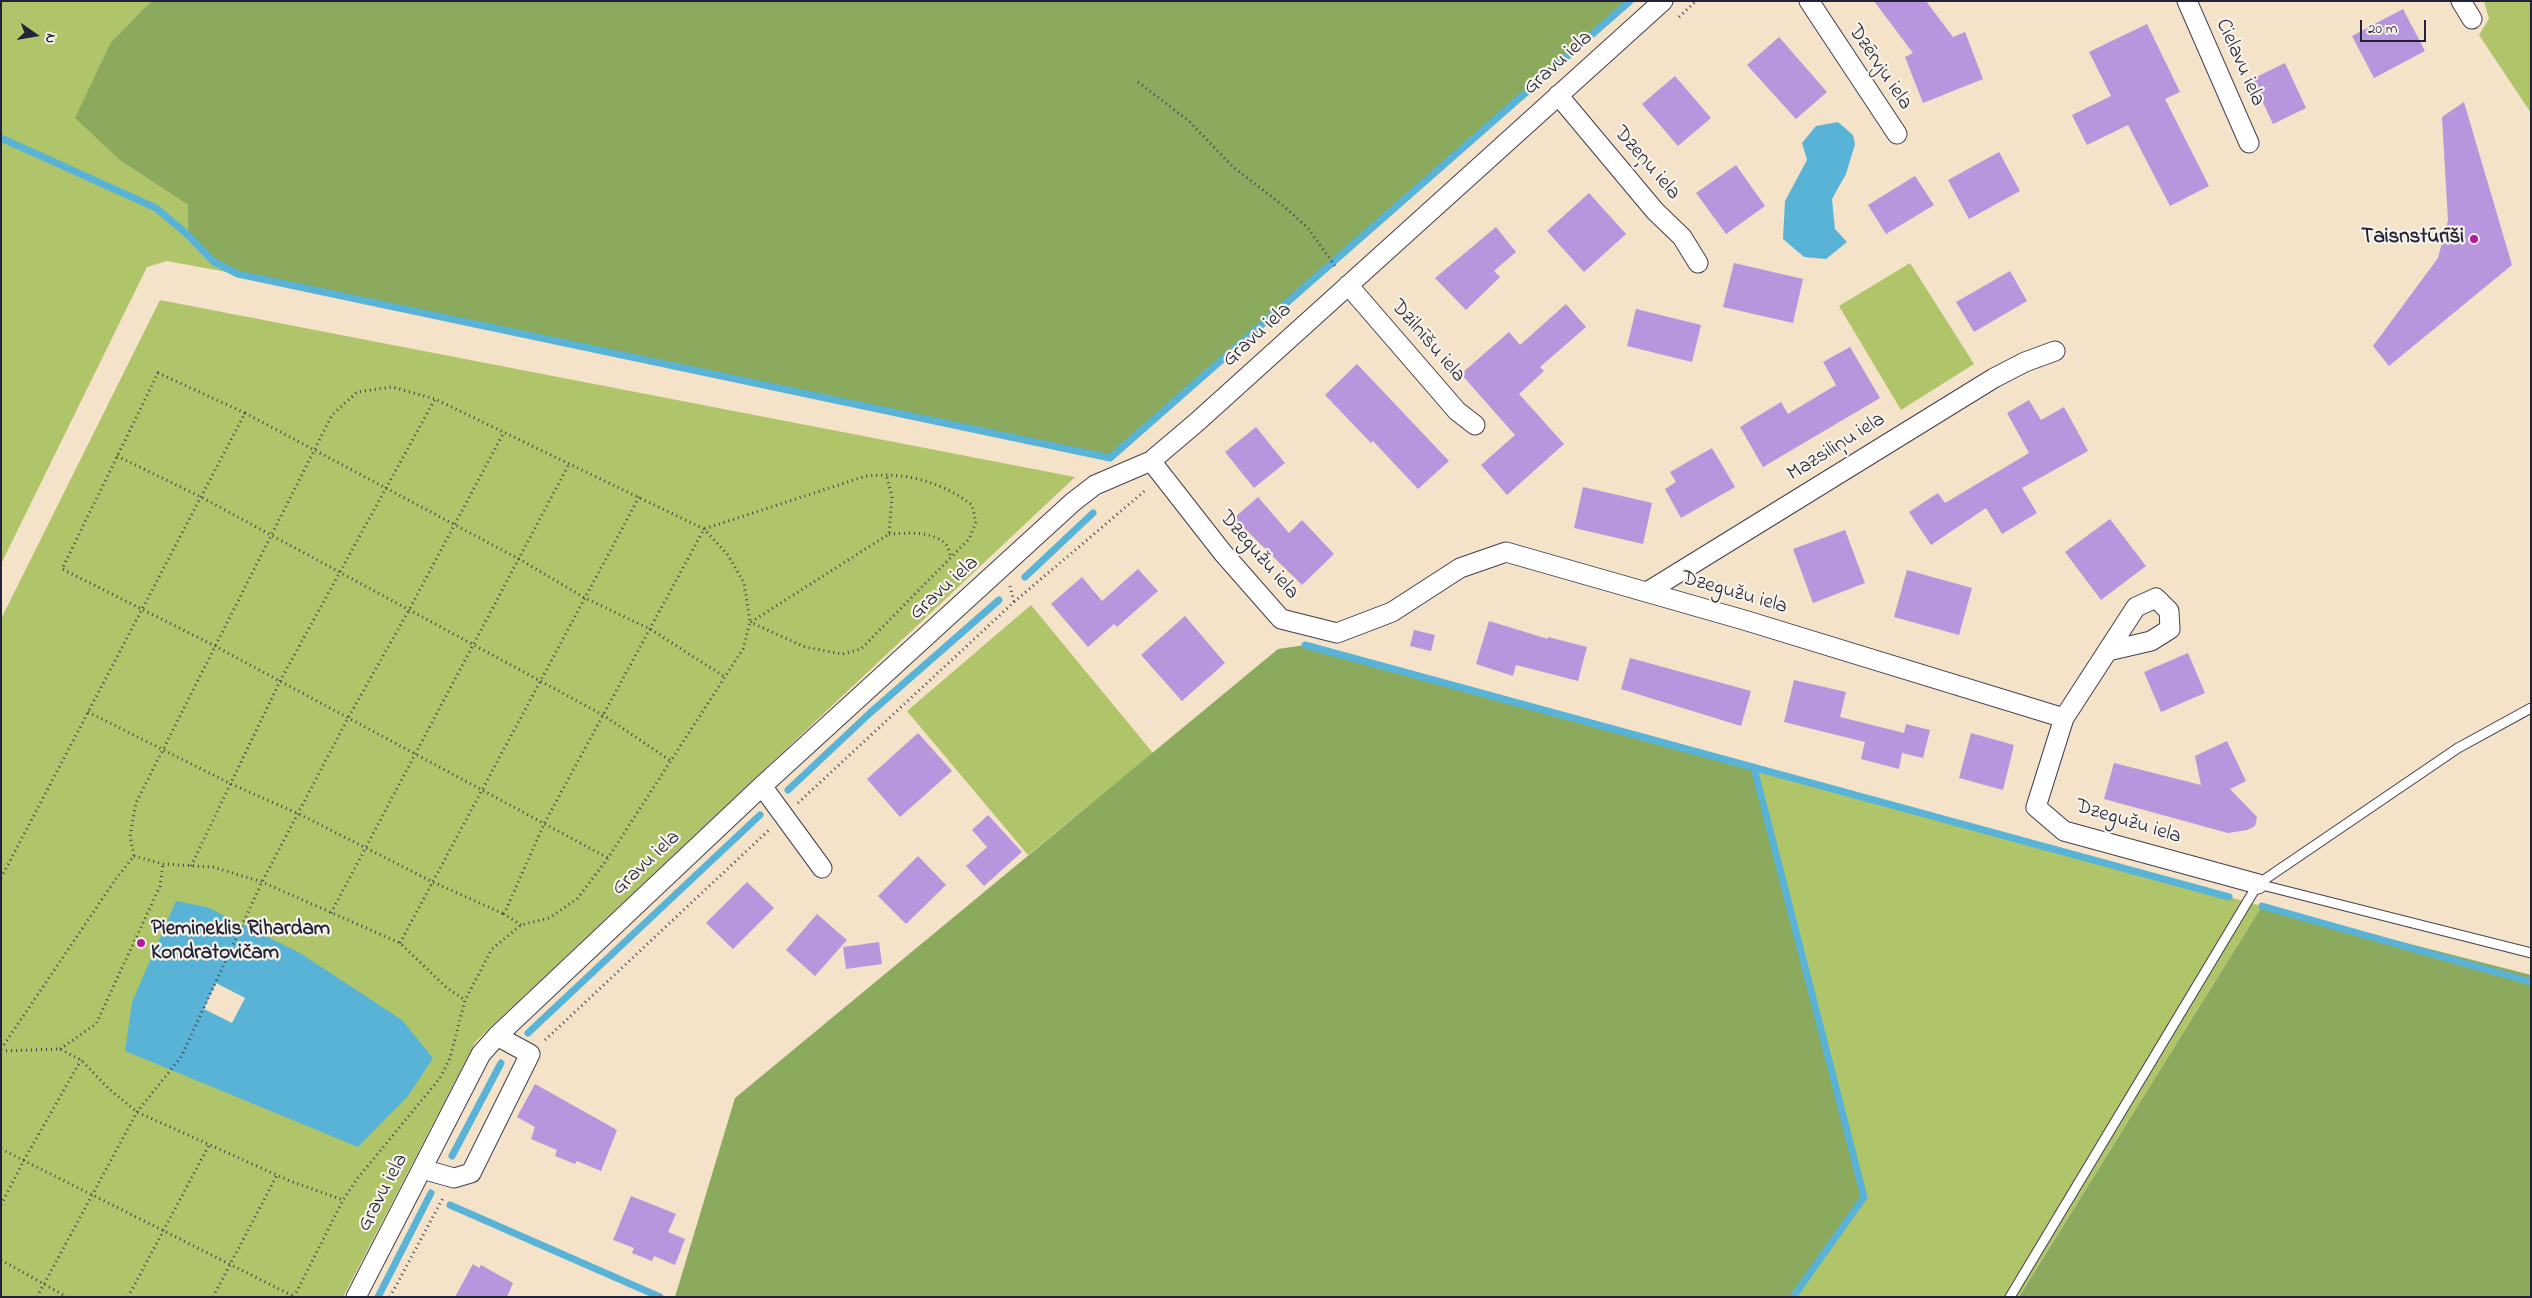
<!DOCTYPE html>
<html>
<head>
<meta charset="utf-8">
<style>
  body { margin:0 }
  #map { position:relative; width:2532px; height:1298px; overflow:hidden; background:#f4e2c9; font-family:"Indie Flower",sans-serif }
  canvas { display:block }
  .frame { position:absolute; inset:0; border:2px solid #22223b; pointer-events:none }
  .north { position:absolute; left:10px; top:10px; width:50px; height:50px; -webkit-text-stroke:4px #f7f3e8; paint-order:stroke; rotate:103deg; font-size:14px; font-weight:700; line-height:20px; text-align:center; color:#22223b }
  .north::after { content:''; display:block; margin:auto; width:18px; height:22px; background:#22223b; clip-path:polygon(50% 0,100% 100%,50% 72%,0 100%) }
  .scale { position:absolute; left:2360px; top:20px; width:66px; height:22px; box-sizing:border-box; border:2px solid #22223b; border-top:0; padding-left:6px; font-size:15px; line-height:18px; white-space:nowrap; color:#22223b; -webkit-text-stroke:4px #f7f3e8; paint-order:stroke }
</style>
</head>
<body>
<div id="map">
<canvas width="2532" height="1298"></canvas>
<div class="frame"></div>
<div class="north">N</div>
<div class="scale">20 m</div>
</div>
<script>
const g = document.querySelector('canvas').getContext('2d');
g.lineJoin = 'round';
function fill(path, color) {
  g.fillStyle = color;
  g.fill(path, 'evenodd');
}
function trace(path, color, width, dash) {
  g.strokeStyle = color;
  g.lineWidth = width;
  g.lineCap = dash ? 'butt' : 'round';
  g.setLineDash(dash || []);
  g.stroke(path);
}
function label(font, color, halo, rows, align = 'center') {
  g.font = font + ' "Indie Flower",sans-serif';
  g.lineWidth = 4.5;
  g.setLineDash([]);
  g.textBaseline = 'middle';
  g.strokeStyle = halo;
  g.fillStyle = color;
  for (const [text, x, y, turn = 0] of rows) {
    g.save();
    g.translate(x, y);
    g.rotate((+turn || 0) * Math.PI / 180);
    g.textAlign = isNaN(turn) ? turn : align;
    if (halo) g.strokeText(text, 0, 0);
    g.fillText(text, 0, 0);
    g.restore();
  }
}
fill(new Path2D(`
  M1,1H151L111,42L121,161L188,205L214,262L238,274L167,261L147,267L1,564Z
  M2484,1H2531V113L2479,35L2489,19Z
  M1910,263L1974,364L1901,410L1839,306Z
  M160,300L1075,477L476,1041L343,1297H1V619Z
  M1031,605L1153,753L1028,855L907,711Z
  M1754,768L2262,906L2019,1297H1793L1864,1197Z`), '#b0c569');
fill(new Path2D(`
  M151,1H1630L1110,458L238,274L214,262L188,235V205L121,161L75,118L111,42Z
  M1305,645L1754,768L1864,1197L1793,1297H675L735,1098L1278,649Z
  M2262,906L2531,975V1297H2019Z`), '#8caa5d');
fill(new Path2D(`
  M1838,122L1853,135L1855,144L1846,174L1832,199L1835,229L1847,242L1826,259L1804,257L1783,239L1785,201L1807,160L1802,143L1816,126Z
  M176,901L207,907L300,953L402,1020L433,1058L408,1096L358,1147L125,1051L132,1002Z`), '#59b3d7');
fill(new Path2D(`
  M216,983L245,998L232,1023L204,1009Z`), '#f4e2c9');
trace(new Path2D(`
  M1,138L156,208L188,235L214,262L238,274L1110,458L1630,1
  M1025,577L1093,513
  M1305,645L2229,897
  M1754,768L1864,1197L1793,1297
  M788,790L870,713L999,600
  M2262,906L2531,982
  M528,1033L760,815
  M452,1156L501,1063
  M450,1205L660,1297
  M378,1297L431,1193`), '#59b3d7', 7);
fill(new Path2D(`
  M1874,1H1926L1953,37L1965,32L1983,79L1923,103L1905,57L1913,53Z
  M2403,9L2425,51L2374,78L2352,36Z
  M2147,24L2180,92L2165,99L2209,186L2170,206L2128,125L2087,145L2072,115L2111,96L2089,52Z
  M1779,37L1827,92L1796,119L1747,65Z
  M2285,63L2306,108L2273,124L2252,79Z
  M1675,76L1711,118L1678,146L1642,104Z
  M2464,102L2512,265L2389,366L2373,346L2438,258L2448,220L2442,117Z
  M1999,152L2020,191L1969,219L1948,180Z
  M1736,165L1765,206L1726,234L1696,193Z
  M1915,176L1934,205L1886,234L1868,205Z
  M1589,193L1626,234L1584,272L1547,231Z
  M1496,227L1516,252L1494,271L1500,277L1466,310L1435,278Z
  M1734,263L1803,279L1793,323L1723,307Z
  M2010,271L2027,301L1974,332L1956,302Z
  M1566,304L1586,327L1540,367L1544,371L1519,394L1564,444L1507,495L1481,465L1515,435L1461,374L1509,332L1520,345Z
  M1636,309L1701,325L1692,362L1627,346Z
  M1850,347L1880,398L1763,467L1740,427L1781,402L1788,414L1836,385L1823,362Z
  M1357,364L1449,461L1418,489L1373,441L1371,443L1325,395Z
  M2029,400L2041,420L2064,407L2088,451L2022,488L2037,513L2002,534L1986,508L1931,545L1909,512L1938,493L1945,503L2029,453L2007,413Z
  M1256,427L1285,463L1254,488L1225,452Z
  M1712,448L1735,487L1681,518L1665,489L1676,482L1670,472Z
  M1583,487L1652,503L1643,544L1574,528Z
  M1258,497L1289,533L1302,520L1334,554L1302,585L1234,518Z
  M2110,519L2146,566L2101,600L2065,552Z
  M1845,530L1865,583L1813,603L1793,549Z
  M1138,569L1158,591L1117,627L1114,624L1088,647L1051,604L1082,577L1102,601Z
  M1907,570L1972,588L1959,635L1894,617Z
  M1185,616L1225,663L1182,701L1141,655Z
  M1489,621L1548,639V637L1587,647L1578,681L1516,665L1513,676L1476,664Z
  M1414,630L1435,635L1431,651L1410,646Z
  M2188,653L2205,693L2161,712L2144,672Z
  M1630,658L1751,691L1741,726L1621,689Z
  M1794,680L1846,692L1840,717L1904,733L1906,724L1930,730L1923,758L1902,753L1899,769L1861,759L1865,742L1784,722Z
  M918,733L952,771L900,817L867,779Z
  M1971,733L2014,745L2003,790L1959,778Z
  M2227,741L2246,781L2230,789L2257,817L2255,826L2247,830L2228,833L2104,799L2114,763L2201,785L2195,756Z
  M988,815L1022,852L984,886L966,866L987,847L972,830Z
  M918,856L946,885L906,924L878,896Z
  M747,882L774,908L733,949L706,923Z
  M817,914L847,940L815,976L786,950Z
  M879,942L882,964L846,969L843,947Z
  M535,1084L617,1130L601,1171L577,1161L575,1164L555,1156L557,1150L531,1139L535,1127L517,1117Z
  M631,1196L676,1214L668,1232L685,1239L675,1265L654,1256L652,1261L632,1253L634,1248L613,1240Z
  M473,1264L479,1268L481,1265L513,1283L507,1297H455Z`), '#b796dd');
const lane = new Path2D(`
  M2258,884L2531,953
  M2010,1297L2258,884L2458,748L2531,708`);
const street = new Path2D(`
  M1809,1L1897,134
  M2187,1L2249,143
  M2461,1L2472,19
  M1558,95L1655,211L1682,237L1698,263
  M1348,285L1457,411L1475,425
  M1151,461L1223,553L1281,619L1337,633L1392,612L1460,568L1506,552L1744,620L2064,718
  M1647,592L1994,378L2025,362L2055,351
  M2108,651L2151,641L2170,629L2169,611L2156,598L2136,607L2064,718L2036,807L2064,831L2258,884
  M762,786L822,868
  M422,1169L454,1178L471,1173L530,1054L497,1036
  M356,1297L481,1054L497,1036L762,786L1073,502L1095,485L1151,461L1197,422L1663,1`);
trace(lane, '#423f50', 11);
trace(street, '#423f50', 21);
trace(new Path2D(`
  M1679,17L1696,1
  M1138,82L1189,121L1233,167L1281,204L1308,228L1337,269
  M245,413L158,373L62,569L215,646L608,858
  M117,456L201,497L603,715L671,761
  M889,534C906,533 935,530 947,546C949,549 950,554 951,558
  M1010,586L1014,602
  M751,622L889,534L892,496L886,474
  M88,712L231,784L299,814L433,882L504,914
  M798,803L1014,602L1147,489
  M134,856L163,864L213,867L262,882L400,943L447,988L465,1000
  M191,866L280,681L435,399
  M1,878L245,413L519,559L585,598L650,629L725,677
  M331,913L569,464
  M521,925L504,914L544,824L704,529L866,476C906,472 940,481 972,505L976,522L969,539L861,649L842,654L805,647L750,622
  M400,943L639,497
  M545,1040L770,829
  M1,1049L115,880L134,856L130,836L136,803L332,415L357,392L392,387L435,399L704,529L728,555L744,583L750,622L743,649L608,858L577,899L549,918L521,925L492,949L465,1000L450,1058L440,1078L357,1179L343,1200L294,1297
  M60,1049L96,1024L160,886L163,864
  M1,1051L60,1049L81,1060L109,1089L137,1112L290,1181L343,1200
  M1,1149L295,1297
  M1,1205L24,1160L81,1060
  M1,1260L67,1297
  M37,1297L137,1112L181,1057L262,882L348,718L409,610L504,432
  M128,1297L209,1145
  M213,1297L277,1175
  M390,1297L444,1196`), '#423f50', 3, [1, 4]);
trace(lane, '#fff', 9);
trace(street, '#fff', 19);
for (const [x, y, r, color] of [
  [2474,239,5,"#b5179e"],
  [141,943,5,"#b5179e"]
]) {
  const dot = new Path2D();
  dot.arc(x, y, r, 0, 2 * Math.PI);
  g.fillStyle = color;
  g.fill(dot);
  trace(dot, '#f7f3e8', 2);
}
label('21px', '#22223b', '#f7f3e8', [
  ["Cielavu iela",2239,63,66],
  ["Gravu iela",1559,64,-42],
  ["Dzērvju iela",1879,68,56],
  ["Dzeņu iela",1646,164,49],
  ["Gravu iela",1258,336,-42],
  ["Dzilnīšu iela",1427,342,49],
  ["Mazsiliņu iela",1837,448,-32],
  ["Dzegužu iela",1258,556,49],
  ["Gravu iela",945,589,-42],
  ["Dzegužu iela",1734,594,16],
  ["Dzegužu iela",2128,823,17],
  ["Gravu iela",647,864,-43],
  ["Gravu iela",384,1193,-62]
]);
label('bold 21px', '#22223b', '#f7f3e8', [
  ["Taisnstūrīši",2464,239],
  ["Piemineklis Rihardam",151,931,"left"],
  ["Kondratovičam",151,955,"left"]
], 'right');
</script>
</body>
</html>
